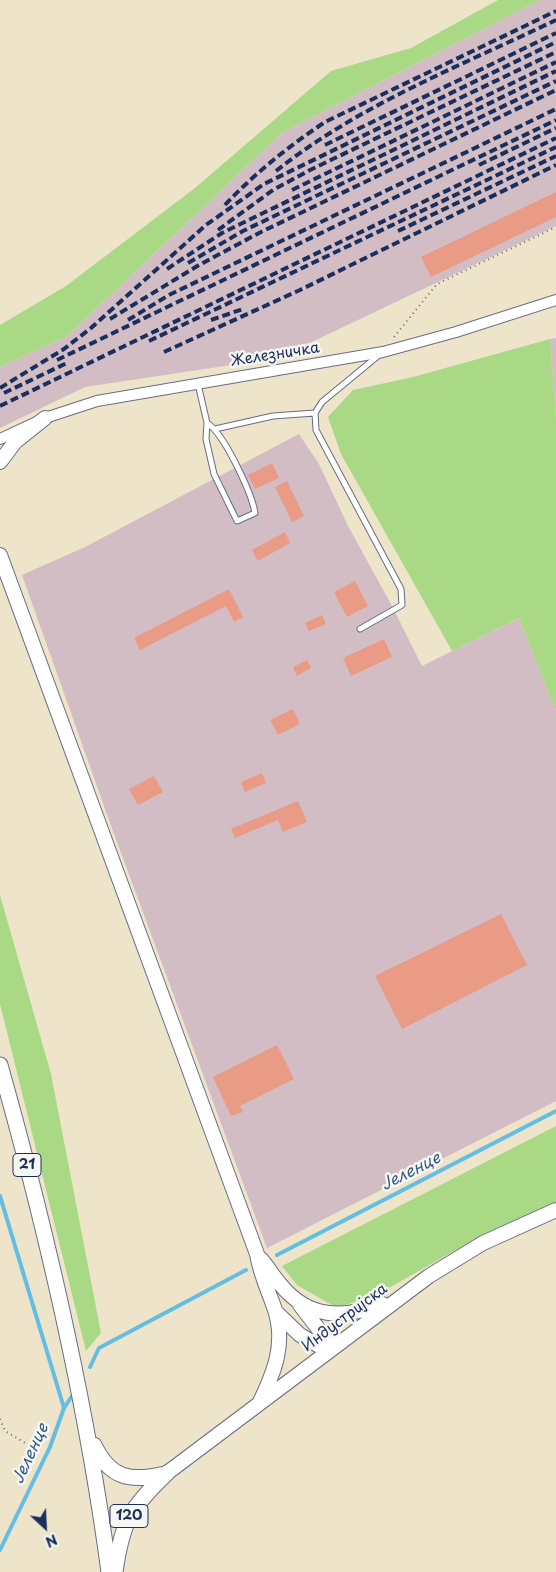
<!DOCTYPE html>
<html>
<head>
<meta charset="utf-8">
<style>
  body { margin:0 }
  #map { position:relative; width:556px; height:1572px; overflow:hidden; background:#eee4ca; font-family:"Playpen Sans",sans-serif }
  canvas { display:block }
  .north { position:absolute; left:20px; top:1502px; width:50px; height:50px; -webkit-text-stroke:4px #f6f6f2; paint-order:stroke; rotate:155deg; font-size:14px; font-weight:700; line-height:20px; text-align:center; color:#1b2f5e }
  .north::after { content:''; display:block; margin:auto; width:18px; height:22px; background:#1b2f5e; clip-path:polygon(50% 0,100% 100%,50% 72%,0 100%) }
</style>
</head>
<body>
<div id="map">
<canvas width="556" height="1572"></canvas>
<div class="north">N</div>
</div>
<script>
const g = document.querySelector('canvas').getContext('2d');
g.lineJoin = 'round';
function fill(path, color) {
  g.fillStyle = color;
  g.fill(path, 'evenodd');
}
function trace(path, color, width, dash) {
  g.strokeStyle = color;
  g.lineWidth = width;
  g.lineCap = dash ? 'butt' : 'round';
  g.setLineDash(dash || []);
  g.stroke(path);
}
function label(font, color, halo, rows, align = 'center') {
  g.font = font + ' "Playpen Sans",sans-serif';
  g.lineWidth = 5;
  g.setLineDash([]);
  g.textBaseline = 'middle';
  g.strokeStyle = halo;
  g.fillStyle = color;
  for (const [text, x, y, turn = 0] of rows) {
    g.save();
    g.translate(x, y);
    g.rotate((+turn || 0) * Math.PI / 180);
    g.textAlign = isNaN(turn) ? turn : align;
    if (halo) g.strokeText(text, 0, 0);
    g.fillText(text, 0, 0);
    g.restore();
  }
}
fill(new Path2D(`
  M540,0H556V226L278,358L85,387L0,428V367L67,336L283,132Z
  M556,338V420L550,339Z
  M299,434L319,464L348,526L391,604L422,666L519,618L556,711V1101L267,1248L110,823L22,575L85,547Z`), '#d2bdc5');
fill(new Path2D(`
  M498,0H540L283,132L67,336L0,367V325L66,286L195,188L331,71L411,48Z
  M550,339L556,420V711L519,618L452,651L341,454L328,417L353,390L413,377Z
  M0,895L51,1074L101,1333L86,1351L0,1004Z
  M556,1126V1204L484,1234L380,1293L337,1308L297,1285L282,1266Z`), '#aad986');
trace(new Path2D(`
  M0,1196L64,1408
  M277,1255L556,1111
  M90,1367L99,1348L246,1270
  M0,1550L50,1447L64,1408L72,1396`), '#64bde2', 4);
fill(new Path2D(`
  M556,192V217L431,277L421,257Z
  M272,463L279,478L255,489L248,475Z
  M287,481L304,516L292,522L275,487Z
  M285,532L290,543L258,561L252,550Z
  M355,581L368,606L347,617L334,592Z
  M229,589L243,617L234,622L226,606L140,650L134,638Z
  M322,615L326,624L309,631L305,623Z
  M384,639L392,657L351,676L343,658Z
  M307,660L311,668L297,676L293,667Z
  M293,709L300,724L278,735L270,720Z
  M262,773L266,783L245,792L241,782Z
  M154,776L163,792L138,805L129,789Z
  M298,801L307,822L283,832L278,820L235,838L231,829Z
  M501,914L527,965L402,1029L375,976Z
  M277,1045L294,1079L240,1106L243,1112L231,1116L213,1077Z`), '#e99b86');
const lane = new Path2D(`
  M198,384L207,423L206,439L214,474L237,521L255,513C252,494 224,433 207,423
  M215,429L273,416L315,413
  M360,629L402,605L401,589L316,430L315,413L322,402L379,355`);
const street = new Path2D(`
  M0,439L45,418L97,401L383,352L456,332L556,300`);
const secondary = new Path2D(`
  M0,462L15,442L45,418
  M0,555L257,1254C260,1274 269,1292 275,1310C286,1344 274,1373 259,1404
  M261,1259C268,1267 273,1276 280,1284C308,1319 343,1319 383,1304
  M300,1305L333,1348
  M276,1312L300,1335L328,1351
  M167,1473L429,1276L483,1243L556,1210`);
const primary = new Path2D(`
  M0,1065C47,1232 86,1400 109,1572
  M94,1445C110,1479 131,1482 165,1474
  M115,1572C122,1522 130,1508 167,1473`);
trace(lane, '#656e84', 7);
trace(street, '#656e84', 12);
trace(secondary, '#656e84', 16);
trace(primary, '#656e84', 17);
trace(new Path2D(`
  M394,337L437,284L556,227
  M0,1419L5,1431L27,1444`), '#656e84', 2, [1, 4]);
trace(lane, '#fff', 5);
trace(street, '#fff', 10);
trace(secondary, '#fff', 14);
trace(primary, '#fff', 15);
trace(new Path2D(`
  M325,145L556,33
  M479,165L556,128
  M276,171C359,105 460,66 556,20
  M292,190L556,62
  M225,205C255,173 289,146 325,122L556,11
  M218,230L273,190L310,170L556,52
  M398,231L556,156
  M188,263L243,231L556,81
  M167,269L222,233L556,71
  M110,319L199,265L261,232L556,90
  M128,320L169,295L556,109
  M211,320L243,309
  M149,341L556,147
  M164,352L300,290L556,165
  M57,360L556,120
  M0,388L64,349L91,328L206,225L264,184L556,42
  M4,393L69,362
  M0,406L556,138`), '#1b2f5e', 4, [8, 4]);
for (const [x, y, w] of [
  [27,1165,28],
  [129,1516,38]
]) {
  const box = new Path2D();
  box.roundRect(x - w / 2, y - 11.5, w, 23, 4);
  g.fillStyle = '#f6f6f2';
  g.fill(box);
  trace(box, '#1b2f5e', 1);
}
label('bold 14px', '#1b2f5e', null, [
  ["21",27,1165],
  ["120",129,1516]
]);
label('15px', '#1b2f5e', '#f6f6f2', [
  ["Железничка",275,355,-9],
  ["Индустријска",345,1318,-37]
]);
label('italic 16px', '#315a86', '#f6f6f2', [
  ["Јеленце",411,1172,-27],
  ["Јеленце",31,1454,-65]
]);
</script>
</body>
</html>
